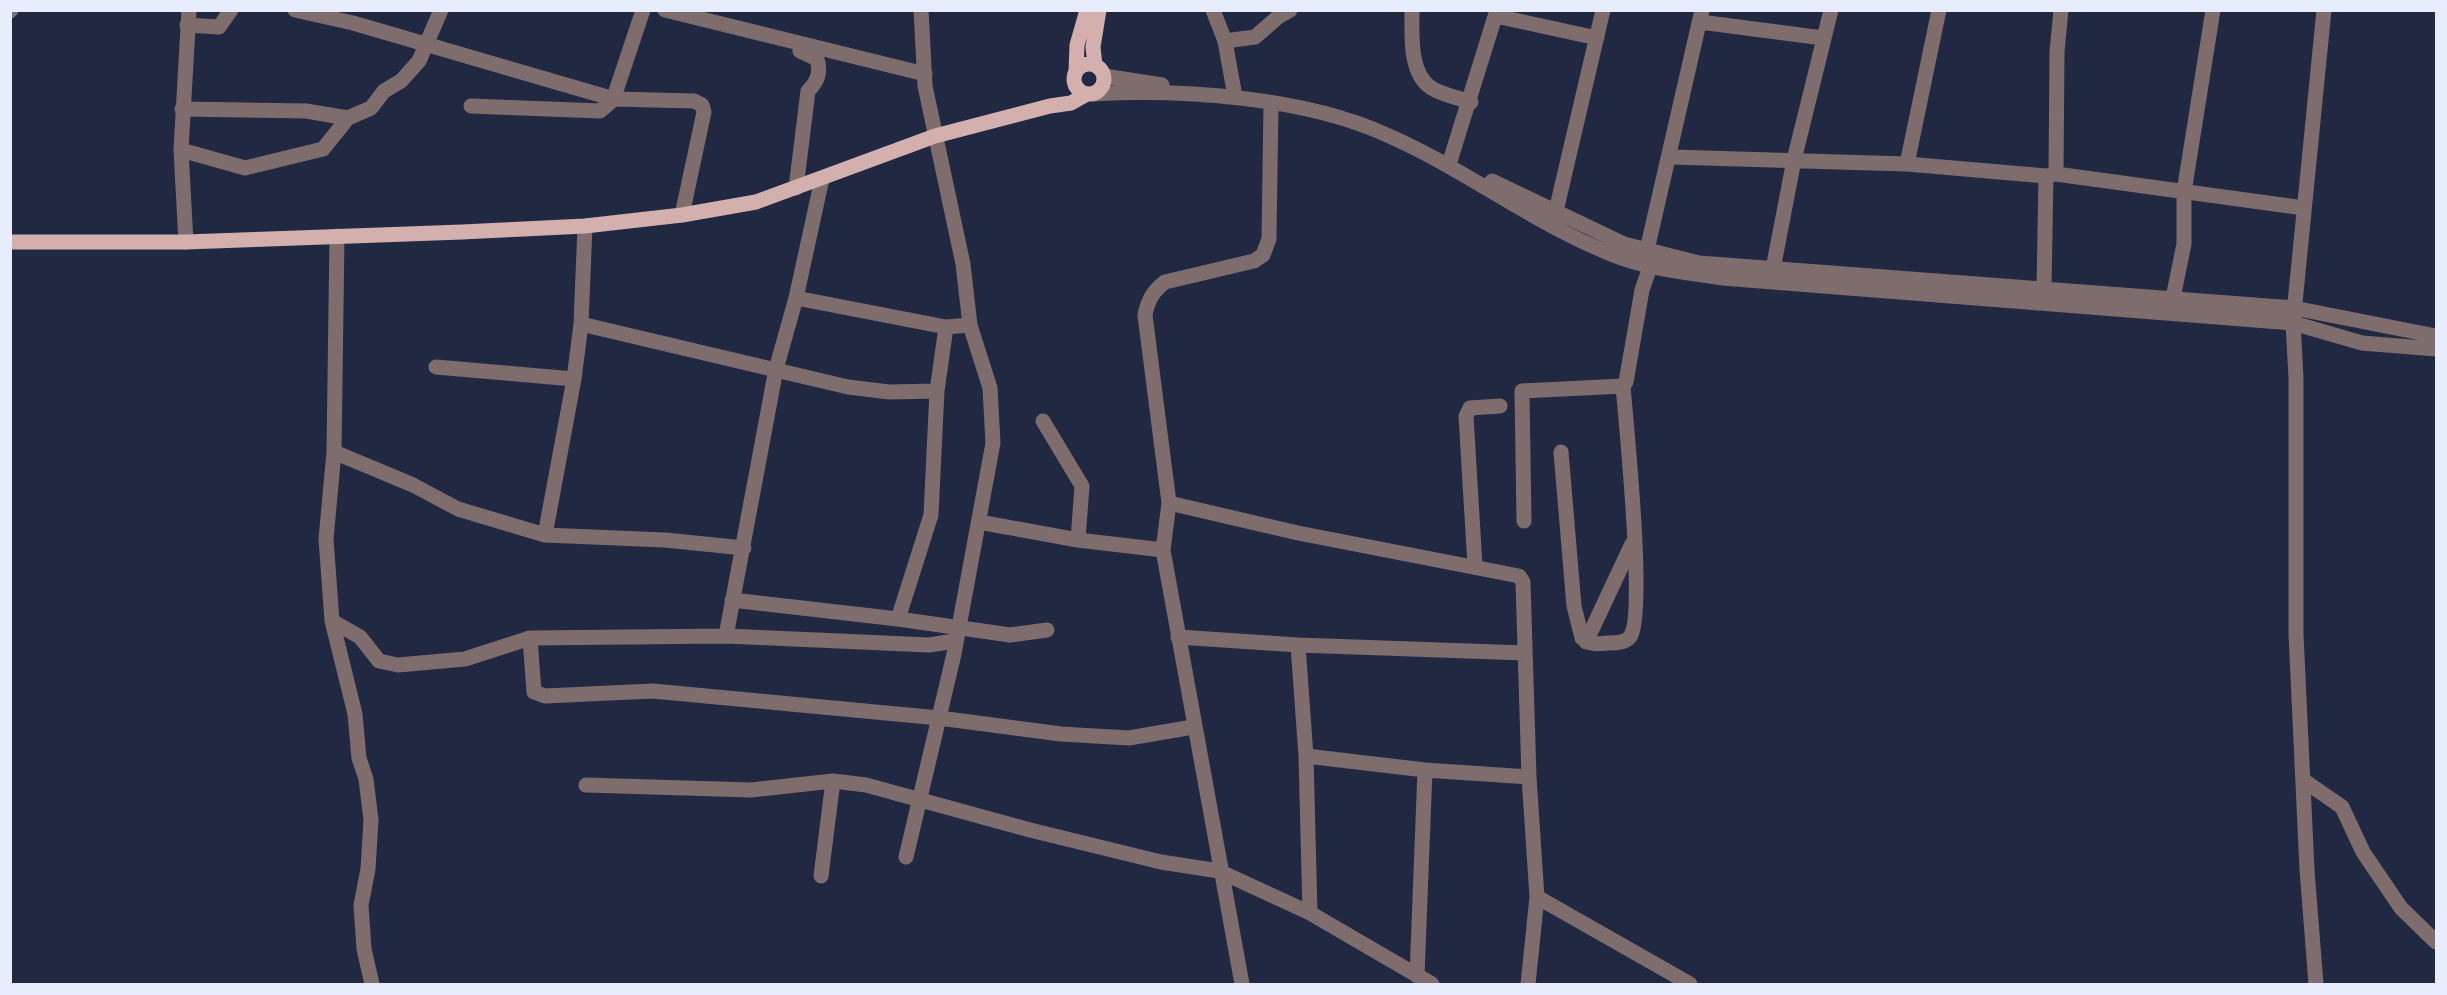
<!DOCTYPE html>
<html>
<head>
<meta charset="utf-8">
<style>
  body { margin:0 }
  #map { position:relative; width:2447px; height:995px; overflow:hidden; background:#212841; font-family:Mulish,sans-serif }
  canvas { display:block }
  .frame { position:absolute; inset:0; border:12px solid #e8edfe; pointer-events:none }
</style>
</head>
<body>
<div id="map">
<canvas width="2447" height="995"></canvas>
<div class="frame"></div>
</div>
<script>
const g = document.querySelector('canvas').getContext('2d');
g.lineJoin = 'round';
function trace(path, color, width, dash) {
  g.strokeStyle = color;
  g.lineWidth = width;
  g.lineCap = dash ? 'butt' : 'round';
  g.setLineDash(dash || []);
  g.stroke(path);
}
trace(new Path2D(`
  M295,10L353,23L614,99L694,101L702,105L704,112L682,215
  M665,10L925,74
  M1213,10L1225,41L1234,91
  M1412,10C1412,34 1409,72 1430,87C1442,95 1458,98 1471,102
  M10,11L11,10
  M1496,16L1597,38
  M1700,22L1823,38
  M187,25L219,27L231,10
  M1225,41L1255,37L1278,17L1290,10
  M1104,76L1162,85
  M1093,94C1183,89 1304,97 1387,135C1465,169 1533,223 1611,254C1647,269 1685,272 1722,278L2293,323L2362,343L2436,349
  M614,97L643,10
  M471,106L600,111L614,99
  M182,109L306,111L348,118
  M181,150L245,168L323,149L348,118L371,108L384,91L401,81L419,61L441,10
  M1671,157L1907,164L2046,176L2056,174L2304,208
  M1450,161L1497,10
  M1907,164L1939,10
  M2056,174L2057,52L2061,10
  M1492,181L1624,244L1699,263L2294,308L2436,336
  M796,188L808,91C818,81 821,72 817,59L800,51
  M1556,211L1603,10
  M337,236L334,452L326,539L332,621L355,714L359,758L366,779L371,820L368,869L361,905L364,949L372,984
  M186,242L181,150L189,10
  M1647,250L1702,10
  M1773,269L1794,160L1831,10
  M2044,288L2046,176
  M796,298L946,327L970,325
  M2173,298L2184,244V192L2213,10
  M581,324L848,387L889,392L937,391
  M436,367L574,379
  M1043,421L1082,486L1078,540
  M334,452L413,485L458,509L545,535L665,540L744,548
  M1561,452L1574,606L1582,638C1589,645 1599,644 1608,643C1615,643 1625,643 1630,637C1646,616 1626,423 1623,386
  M1169,503L1298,533L1519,576L1523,582L1529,777L1537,897L1528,984
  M1524,521L1522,391L1623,386L1626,382L1642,290L1650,267
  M979,522L1078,540L1163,550
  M545,535L574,379L581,324L585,226
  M1475,566L1466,416L1470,408L1500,406
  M732,600L898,619L1010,635L1047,630
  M898,619L931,515L937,391L946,327
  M332,621L360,637L379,661L398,665L465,659L530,638L726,636L929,645L955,641
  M726,636L776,369L796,298L822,179
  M1178,637L1298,645L1525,653
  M530,638L534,692L545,696L653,691L939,718L1061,734L1129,738L1193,727
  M1586,642L1632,544
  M1298,645L1306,756L1310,913
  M1306,756L1425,770L1529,777
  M2303,780L2342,807L2363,852L2401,908L2436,942
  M586,785L751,790L833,781L866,785L1030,830L1161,862L1219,871L1310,913L1432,984
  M906,857L954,654L993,443L990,388L970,325L963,264L925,86L921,10
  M821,876L833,781
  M1537,897L1690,984
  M1417,976L1425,770
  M1242,984L1163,550L1169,503L1145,315C1148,300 1153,291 1165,282L1254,261L1263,255L1269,239L1271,104
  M2316,984L2307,870L2296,634V378L2293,323L2324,10`), '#7e6d6c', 15);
trace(new Path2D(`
  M1074 79a15 15 0 1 1 30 0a15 15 0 1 1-30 0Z
  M1095,65L1093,47L1099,10
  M1076,71L1077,45L1087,10
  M10,242H186L462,232L585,226L682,215L756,202L935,136L1050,106L1071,103L1087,94`), '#d3b0ae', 15);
</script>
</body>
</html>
